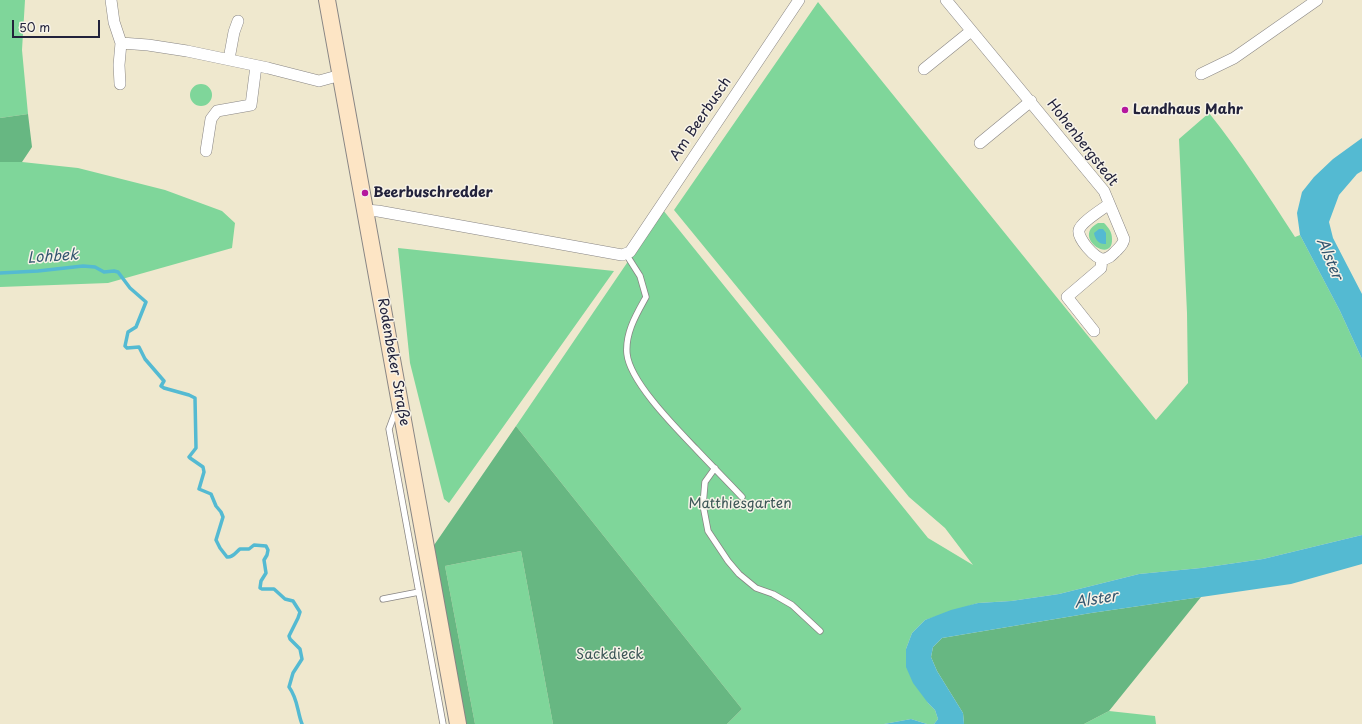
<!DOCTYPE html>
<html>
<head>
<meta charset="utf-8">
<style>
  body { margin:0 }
  #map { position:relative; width:1362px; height:724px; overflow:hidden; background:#efe8ce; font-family:"Playpen Sans",sans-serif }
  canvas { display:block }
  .scale { position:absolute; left:12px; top:20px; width:88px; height:18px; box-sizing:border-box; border:2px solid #22223b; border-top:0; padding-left:5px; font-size:12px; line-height:14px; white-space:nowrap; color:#22223b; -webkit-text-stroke:3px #f7f3e8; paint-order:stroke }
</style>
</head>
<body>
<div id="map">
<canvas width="1362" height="724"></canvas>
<div class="scale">50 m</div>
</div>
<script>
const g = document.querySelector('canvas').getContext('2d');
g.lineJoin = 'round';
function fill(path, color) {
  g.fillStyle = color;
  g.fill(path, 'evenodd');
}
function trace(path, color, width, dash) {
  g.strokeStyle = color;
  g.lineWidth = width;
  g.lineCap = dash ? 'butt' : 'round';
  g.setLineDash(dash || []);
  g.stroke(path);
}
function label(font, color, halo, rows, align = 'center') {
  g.font = font + ' "Playpen Sans",sans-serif';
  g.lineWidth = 3;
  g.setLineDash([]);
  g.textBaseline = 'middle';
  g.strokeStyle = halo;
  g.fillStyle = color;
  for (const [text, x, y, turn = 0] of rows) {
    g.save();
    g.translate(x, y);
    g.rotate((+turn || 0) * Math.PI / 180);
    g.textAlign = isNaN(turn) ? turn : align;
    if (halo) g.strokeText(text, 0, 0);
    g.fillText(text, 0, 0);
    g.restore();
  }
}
fill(new Path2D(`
  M0,0H25L22,50L28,114L0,118Z
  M818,2L1156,420L1188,383L1187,313L1179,139L1209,113C1241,153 1267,194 1295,237L1300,235L1340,311L1362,359V535L1263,559L1201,568L1139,574L1059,594L1011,601L978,603L925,620L912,633L906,649L928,703L935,710L938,719L934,724H927L911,719L884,724H727L742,709L516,426L663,210L928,538L973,565L945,528L909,497L674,210Z
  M190 95a11 11 0 1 1 22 0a11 11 0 1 1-22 0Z
  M0,162H22L78,168L165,190L222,211L235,223L232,248L108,283L0,287Z
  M1098,223H1104C1109,228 1112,232 1112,239C1113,265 1071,237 1098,223Z
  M398,248L614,271L449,503L444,499L410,363Z
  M521,551L553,724H475L445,566Z
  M1109,711L1155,716L1156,724H1084Z`), '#7fd69a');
fill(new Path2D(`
  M28,114L32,147L22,162H0V118Z
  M516,426L742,709L727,724H553L521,551L445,566L475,724H463L430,551Z
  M1201,597L1109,711L1084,724H964L963,713L937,671L931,657L933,647L942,638L1091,613Z`), '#67b782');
fill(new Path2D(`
  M1362,138V171L1357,174L1339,195L1329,222L1333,238L1362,294V359L1340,311L1300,235L1297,213L1302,192L1314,177L1333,159Z
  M1099,229H1103L1106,233V244C1099,245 1095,239 1094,233Z
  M1362,535V564L1291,584L1091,613L942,638L933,647L931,657L937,671L963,713L964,724H934L938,719L935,710L928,703L913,683L906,667V649L912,633L925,620L951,610L978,603L1011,601L1059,594L1139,574L1201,568L1263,559Z
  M911,719L927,724H884Z`), '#54bad2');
trace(new Path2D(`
  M0,273L38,271L83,266L95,267L104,272L114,271L118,272L130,288L146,302L136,327L128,332L125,346L127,348L139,347L145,359L164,381L161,386L164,388L189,395L195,398L196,448L189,457L190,458L203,467L204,472L199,489L211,494L216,506L221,512L223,517L216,540L220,548L227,557C233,558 236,552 240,549H249L254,545L266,546L268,550L267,555L264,560L266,573L261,581L260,588L262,589H274L285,599L293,601L300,612L298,618L289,636L290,639L300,649L302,659L293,673L289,687C298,699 297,711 302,724`), '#54bad2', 3.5);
const lane = new Path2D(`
  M626,254L640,276L646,297C636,315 625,333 627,354C630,382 676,428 696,449C711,465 727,481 742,497
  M396,410L389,429L443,724
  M715,468L705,482L703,505L708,531L728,561L739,574L756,588L773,594L792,605L820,631
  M383,599L419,592`);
const street = new Path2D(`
  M111,0L114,22L121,43L148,45L187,51L268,68L319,81L341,75
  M946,0L1104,191L1124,239C1123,245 1120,247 1116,251C1112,255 1109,259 1103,259C1095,259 1077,238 1079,230C1081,222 1103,209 1109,204
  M229,59L234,32L238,21
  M924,69L971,31
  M1201,74L1234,58L1317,0
  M120,84L119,65L121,43
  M980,143L1031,101
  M206,151L211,119L217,111L251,105L256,66
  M365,210L378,211L622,255L630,252L799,0
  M1094,331L1067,297L1101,268L1102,259`);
const secondary = new Path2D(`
  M327,0L458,724`);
trace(lane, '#888584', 7);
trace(street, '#888584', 12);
trace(secondary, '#888584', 18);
trace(lane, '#fff', 5.5);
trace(street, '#fff', 11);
trace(secondary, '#fde5c5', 16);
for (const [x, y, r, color] of [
  [1125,110,4,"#b5179e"],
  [365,193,4,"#b5179e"]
]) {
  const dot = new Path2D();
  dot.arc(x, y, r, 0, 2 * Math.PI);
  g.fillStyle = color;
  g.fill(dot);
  trace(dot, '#f7f3e8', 1.5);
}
label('bold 14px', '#22223b', '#f7f3e8', [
  ["Landhaus Mahr",1133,110],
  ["Beerbuschredder",373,193]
], 'left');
label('14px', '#22223b', '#f7f3e8', [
  ["Am Beerbusch",701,119,-56],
  ["Hohenbergstedt",1082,143,52],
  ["Rodenbeker Straße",393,362,80]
]);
label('14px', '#3e5858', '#f7f3e8', [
  ["Matthiesgarten",740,504],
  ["Sackdieck",610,655]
]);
label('italic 15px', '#345770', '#f7f3e8', [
  ["Lohbek",53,257,-4],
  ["Alster",1329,259,67],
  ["Alster",1096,600,-9]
]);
</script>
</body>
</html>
